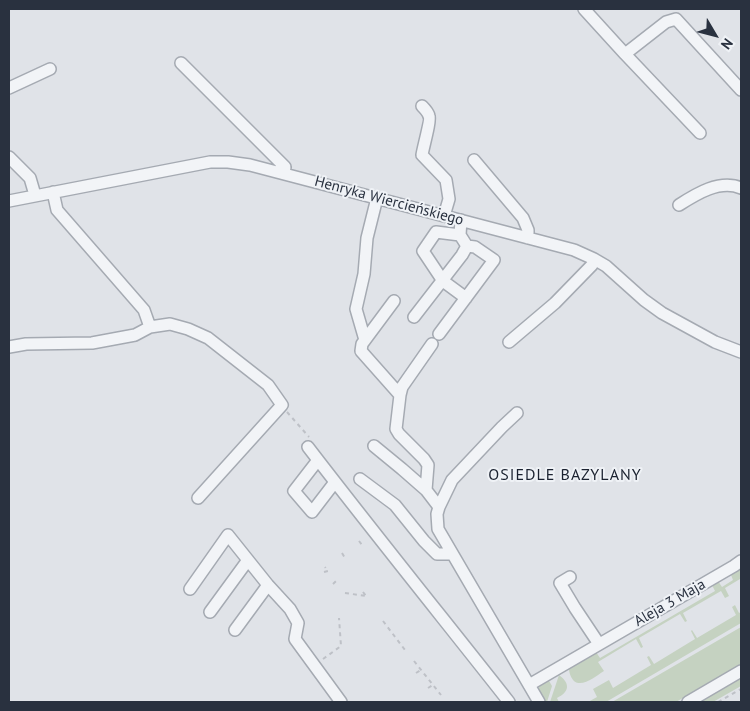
<!DOCTYPE html>
<html>
<head>
<meta charset="utf-8">
<style>
  body { margin:0 }
  #map { position:relative; width:750px; height:711px; overflow:hidden; background:#e0e3e8; font-family:"PT Sans",sans-serif }
  canvas { display:block }
  .frame { position:absolute; inset:0; border:10px solid #29313f; pointer-events:none }
  .north { position:absolute; left:690px; top:10px; width:50px; height:50px; -webkit-text-stroke:4px #eff2f6; paint-order:stroke; rotate:127deg; font-size:14px; font-weight:700; line-height:20px; text-align:center; color:#29313f }
  .north::after { content:''; display:block; margin:auto; width:18px; height:22px; background:#29313f; clip-path:polygon(50% 0,100% 100%,50% 72%,0 100%) }
</style>
</head>
<body>
<div id="map">
<canvas width="750" height="711"></canvas>
<div class="frame"></div>
<div class="north">N</div>
</div>
<script>
const g = document.querySelector('canvas').getContext('2d');
g.lineJoin = 'round';
function fill(path, color) {
  g.fillStyle = color;
  g.fill(path, 'evenodd');
}
function trace(path, color, width, dash) {
  g.strokeStyle = color;
  g.lineWidth = width;
  g.lineCap = dash ? 'butt' : 'round';
  g.setLineDash(dash || []);
  g.stroke(path);
}
function label(font, color, halo, rows, align = 'center') {
  g.font = font + ' "PT Sans",sans-serif';
  g.lineWidth = 4;
  g.setLineDash([]);
  g.textBaseline = 'middle';
  g.strokeStyle = halo;
  g.fillStyle = color;
  for (const [text, x, y, turn = 0] of rows) {
    g.save();
    g.translate(x, y);
    g.rotate((+turn || 0) * Math.PI / 180);
    g.textAlign = isNaN(turn) ? turn : align;
    if (halo) g.strokeText(text, 0, 0);
    g.fillText(text, 0, 0);
    g.restore();
  }
}
fill(new Path2D(`
  M738,569H741V581L740,579L725,588L729,596L725,598L721,591L683,613L687,621L685,622L680,614L639,638L643,647L641,648L636,639L598,662L604,671C596,676 581,689 573,680C570,676 569,672 569,668L596,652L600,658L715,591L712,585L718,581L722,587L733,580L731,575Z
  M735,605L739,613L741,612V623L606,702H588L597,697L593,689L609,680L613,688L651,665L647,657L649,656L654,664L695,639L691,631L692,630L697,638L736,615L732,607Z
  M741,627V664L676,702H612Z
  M559,675C571,684 569,692 557,698L559,702H550Z
  M741,677V686L713,702H698Z
  M548,679L552,686L547,702H543C536,689 536,688 548,679Z`), '#c5d2c1');
const minor = new Path2D(`
  M584,9L625,54L666,22L676,19L741,90
  M625,54L700,133
  M181,63L285,167L284,173
  M9,88L50,69
  M422,106C424,108 428,112 429,116C431,120 423,148 422,155L446,180L449,199L444,216
  M9,157L30,178L35,195
  M474,160L523,218L528,230V238
  M53,192L57,210L144,310L150,327
  M9,201L210,162H228L250,165L574,250L594,259L606,266L644,300L662,313L715,342L741,352
  M679,205C696,194 720,179 741,188
  M460,235L436,232L423,251L443,281L466,298
  M394,301L362,344L361,351L400,395L396,429L399,434L424,459L428,465L426,490L439,507
  M414,317L462,255L467,246L460,235L461,220
  M439,334L494,260L475,247L467,246
  M365,340L356,309L364,274L367,238L377,198
  M509,342L555,303L592,265L594,259
  M9,347L26,344L92,343L135,335L150,327L170,324L188,329L208,338L268,385L282,405L198,498
  M400,395L402,387L432,344
  M517,413L502,427L452,480L439,507L437,514L438,529L539,702
  M374,446L402,469L426,490
  M308,447C374,533 442,617 509,702
  M318,460L294,491L312,512L335,482
  M360,479L395,505L424,541L437,554H452
  M570,577L560,583L575,608L599,644
  M190,589L228,535L268,585L290,609L298,623L295,639L341,702
  M210,612L248,560
  M235,630L268,585
  M529,685L734,566L741,561
  M688,702L741,671`);
trace(minor, '#a5aab2', 14);
trace(new Path2D(`
  M287,412L309,437
  M359,541L362,545
  M342,553L345,558
  M324,572L328,571L325,567
  M333,584L336,581
  M363,592L366,596
  M345,593L366,596
  M383,621L405,650
  M323,659L341,646L339,618
  M414,661L441,695
  M416,673L421,670
  M428,688L433,685
  M718,702L741,689`), '#bec1c7', 2, [4, 4]);
trace(minor, '#f2f4f7', 11);
label('15px', '#29313f', '#eff2f6', [
  ["Henryka Wiercieńskiego",389,201,15],
  ["Aleja 3 Maja",670,603,-30]
]);
g.letterSpacing = '1px';
label('16px', '#1b2230', '#eff2f6', [
  ["OSIEDLE BAZYLANY",565,475]
]);
g.letterSpacing = '0px';
</script>
</body>
</html>
